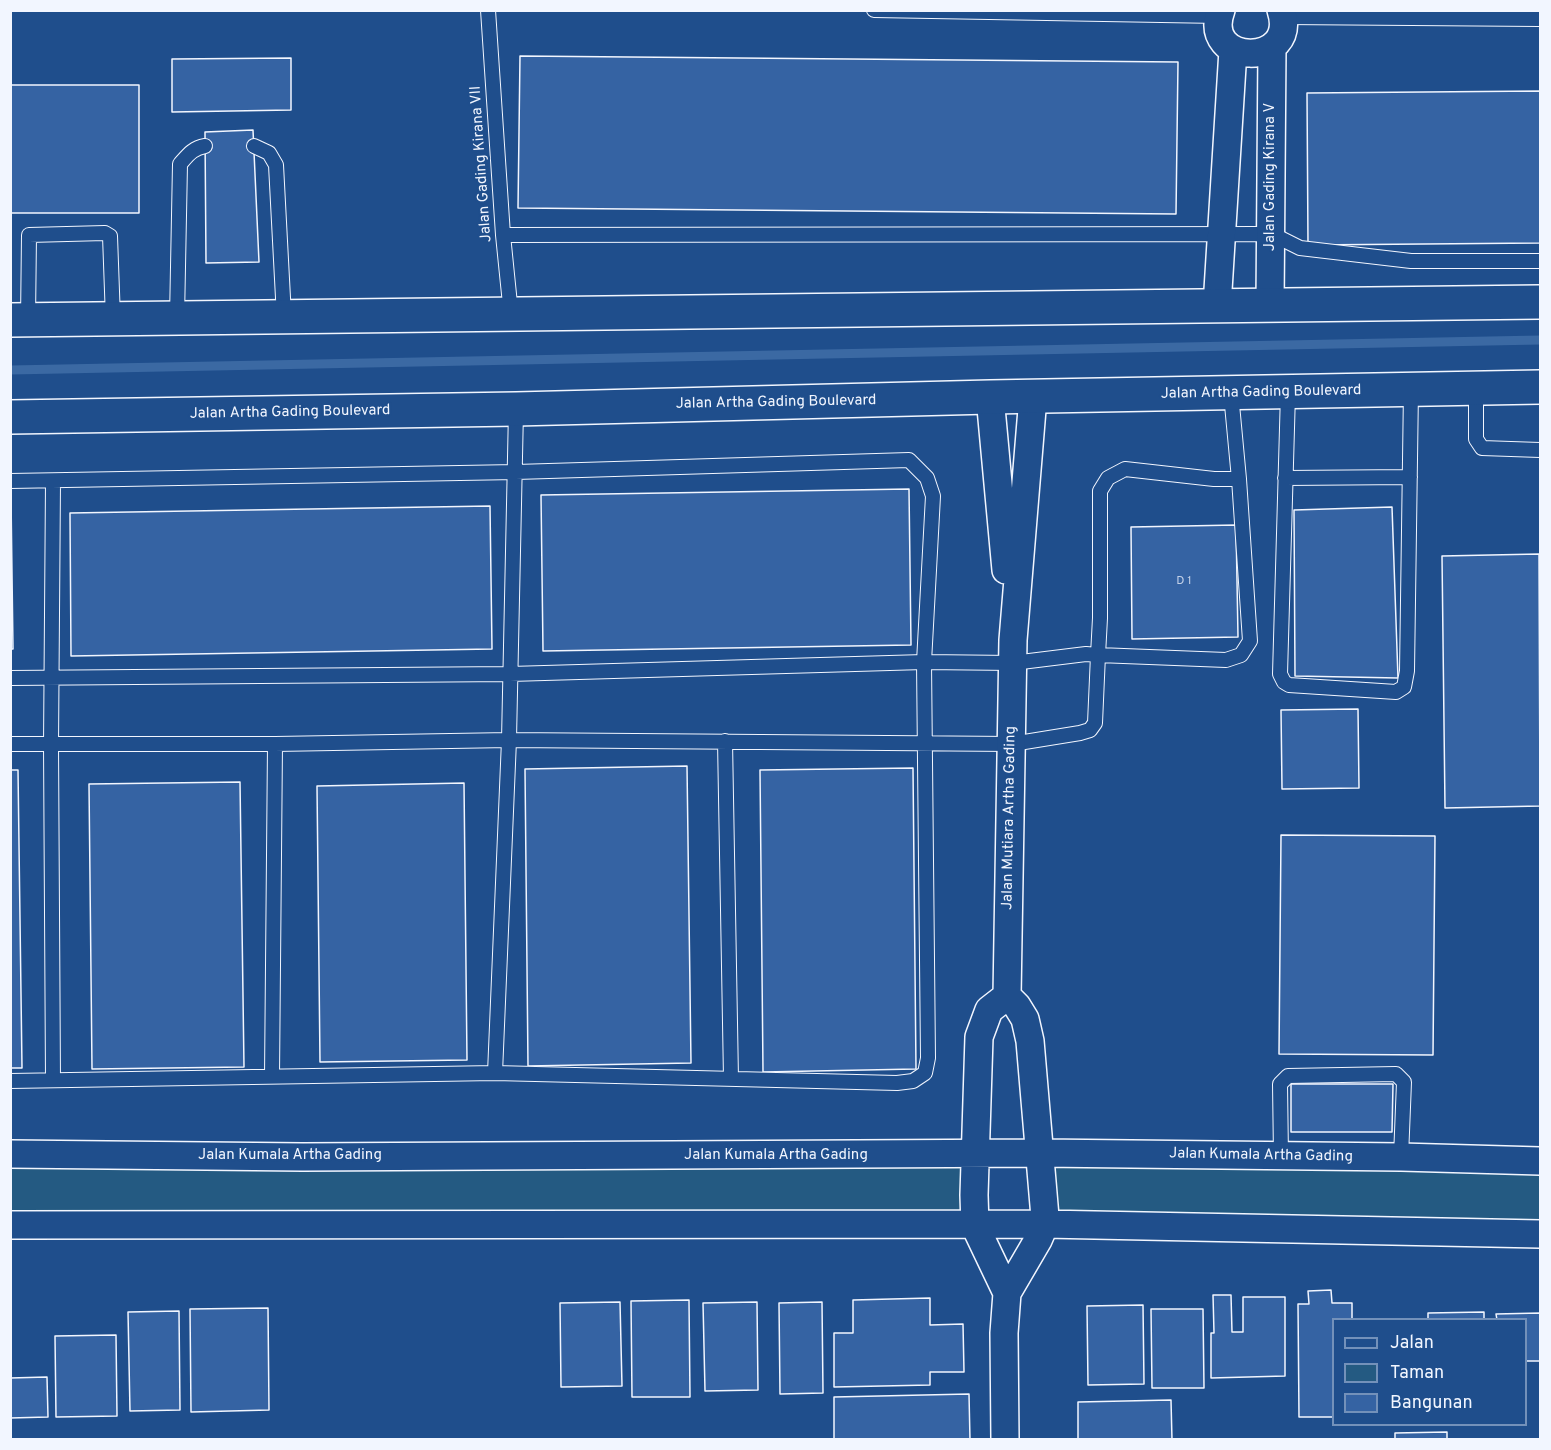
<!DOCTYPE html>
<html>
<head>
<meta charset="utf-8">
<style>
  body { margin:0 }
  #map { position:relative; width:1551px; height:1450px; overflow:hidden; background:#1f4e8c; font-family:Overpass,sans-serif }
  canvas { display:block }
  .frame { position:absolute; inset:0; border:12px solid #f2f6ff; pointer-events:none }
  .legend { position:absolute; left:1332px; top:1318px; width:195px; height:108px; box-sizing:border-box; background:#1f4e8c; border:2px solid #7391ba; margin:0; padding:8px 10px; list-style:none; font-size:18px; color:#f2f6ff }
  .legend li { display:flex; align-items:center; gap:12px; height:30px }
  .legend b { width:30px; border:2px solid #7391ba }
</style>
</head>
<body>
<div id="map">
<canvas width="1551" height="1450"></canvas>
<div class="frame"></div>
<ul class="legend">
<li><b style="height:8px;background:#1f4e8c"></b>Jalan</li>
<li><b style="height:16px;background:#245a82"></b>Taman</li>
<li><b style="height:16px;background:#3563a3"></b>Bangunan</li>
</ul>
</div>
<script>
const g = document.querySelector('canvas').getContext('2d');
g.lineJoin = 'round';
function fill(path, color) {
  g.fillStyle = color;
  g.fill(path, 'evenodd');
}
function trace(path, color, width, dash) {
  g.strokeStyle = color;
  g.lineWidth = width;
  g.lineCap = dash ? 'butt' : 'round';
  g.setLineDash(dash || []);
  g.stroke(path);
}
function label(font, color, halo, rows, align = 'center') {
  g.font = font + ' Overpass,sans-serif';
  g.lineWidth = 4.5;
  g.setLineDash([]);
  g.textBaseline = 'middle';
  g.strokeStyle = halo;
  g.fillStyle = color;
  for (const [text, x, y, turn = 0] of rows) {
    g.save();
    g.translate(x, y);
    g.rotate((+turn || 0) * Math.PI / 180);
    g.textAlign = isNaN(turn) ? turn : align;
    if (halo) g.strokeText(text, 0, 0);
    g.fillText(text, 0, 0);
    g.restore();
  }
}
const green = new Path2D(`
  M1041,1153L1540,1157V1234L1045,1224Z
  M11,1154L976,1155L977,1232L11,1227Z`);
fill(green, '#245a82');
trace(green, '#a8bbd7', 1.5);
trace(new Path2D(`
  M10,370L1540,340`), '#3b69a3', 9);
const building = new Path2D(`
  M520,56L1178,62L1176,214L518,208Z
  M291,58V110L172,112V59Z
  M10,85H139V213H10Z
  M1540,91V243L1308,245L1307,93Z
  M253,130L259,262L206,263L205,132Z
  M909,489L911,645L543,651L541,495Z
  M11,498L13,649H10V498Z
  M490,506L492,649L71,656L70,513Z
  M1392,507L1398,678L1295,676L1294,510Z
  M1236,525L1238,637L1132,639L1131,527Z
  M1539,554L1540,806L1445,808L1442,556Z
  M1358,709L1359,788L1282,789L1281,710Z
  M687,766L691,1063L528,1066L525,769Z
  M913,768L916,1069L763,1072L760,770Z
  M10,770H18L22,1068H10Z
  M240,782L244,1067L92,1069L89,784Z
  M464,783L467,1060L320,1062L317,786Z
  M1281,835L1435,836L1433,1055L1279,1054Z
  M1291,1084H1393L1392,1132H1291Z
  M1331,1290L1332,1303H1352V1320H1334V1417H1299L1298,1304H1309L1308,1291Z
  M1213,1295H1231L1232,1332H1243V1297H1285V1376L1211,1378V1333H1214Z
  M930,1298V1325L963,1324L964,1372H930V1385L834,1387V1333H853V1300Z
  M689,1300L690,1397H632L631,1301Z
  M620,1302L622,1386L561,1387L560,1303Z
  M757,1302L758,1390L705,1391L703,1303Z
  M822,1302L823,1393L780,1394L779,1303Z
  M1143,1305L1144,1384L1088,1385L1087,1306Z
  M268,1308L269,1410L191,1412L190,1309Z
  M1151,1309H1203L1204,1388H1152Z
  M179,1311L180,1410L130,1411L128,1312Z
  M1484,1312V1320H1428V1313Z
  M1540,1313V1361H1526V1320H1497L1496,1314Z
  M116,1335L117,1416L56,1417L55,1336Z
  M47,1377L48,1417L10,1418V1378Z
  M969,1394L970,1440H834V1397Z
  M1171,1400L1172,1440H1078V1402Z
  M1447,1432V1440H1395V1433Z`);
fill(building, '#3563a3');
trace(building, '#f2f6ff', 1.5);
const service = new Path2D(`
  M488,10L503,235L511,314
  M874,10L1219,16
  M1283,17L1540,19
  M254,146L269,153L276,165L284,317
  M503,235L1272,234L1300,248L1411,261H1540
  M177,318L180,164C188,155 193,148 205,146
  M28,320L29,235L105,233L110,236L113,319
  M1476,388V439L1482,448L1540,450
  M1288,393L1280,674L1284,682L1289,685L1396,692L1404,687L1407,671L1411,389
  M1285,478L1410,477
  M10,481L516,472L909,460L927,478L933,496L924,662L928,1058L925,1073L913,1081L897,1083L495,1073L10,1081
  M53,482L51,745L53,1080
  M10,678L510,674L924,662L1013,663L1086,654L1098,655L1100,618V491L1108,478L1125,469L1214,479H1239L1231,394
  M725,741L731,1079
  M10,744H275L509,740L1012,744L1080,733L1090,730L1095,723L1098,655L1226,660L1241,655L1250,641L1239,479
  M495,1073L509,740L516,410
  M272,1076L275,744
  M1281,1157L1280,1084L1288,1076L1396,1074L1404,1082L1401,1157`);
const minor = new Path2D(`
  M1221,10C1200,67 1300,68 1281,10
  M1217,306L1233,50
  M1270,306L1272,47
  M990,397L1006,570
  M1007,996L989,1010L979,1037L974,1195L975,1226L1007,1293
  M10,1154L303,1157L1041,1153L1401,1157L1540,1161
  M10,1225L1045,1224L1540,1234
  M1005,1440L1004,1333L1007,1293L1038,1240L1045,1224V1217L1030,1041L1025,1019L1017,1006L1007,996L1013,640L1033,397`);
const secondary = new Path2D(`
  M10,320L1540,302
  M10,417L516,409L990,397L1540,387`);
trace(service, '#f2f6ff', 16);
trace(minor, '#f2f6ff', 30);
trace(secondary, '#f2f6ff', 36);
trace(service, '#1f4e8c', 14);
trace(minor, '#1f4e8c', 27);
trace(secondary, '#1f4e8c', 33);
label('12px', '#c3d1e8', null, [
  ["D 1",1184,582]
]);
label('15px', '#f2f6ff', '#1f4e8c', [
  ["Jalan Gading Kirana VII",482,164,-94],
  ["Jalan Gading Kirana V",1271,177,-90],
  ["Jalan Artha Gading Boulevard",1261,393,-1],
  ["Jalan Artha Gading Boulevard",776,403,-1],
  ["Jalan Artha Gading Boulevard",290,413,-1],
  ["Jalan Mutiara Artha Gading",1010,818,-89],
  ["Jalan Kumala Artha Gading",290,1156],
  ["Jalan Kumala Artha Gading",776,1156],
  ["Jalan Kumala Artha Gading",1261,1156,1]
]);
</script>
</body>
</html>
